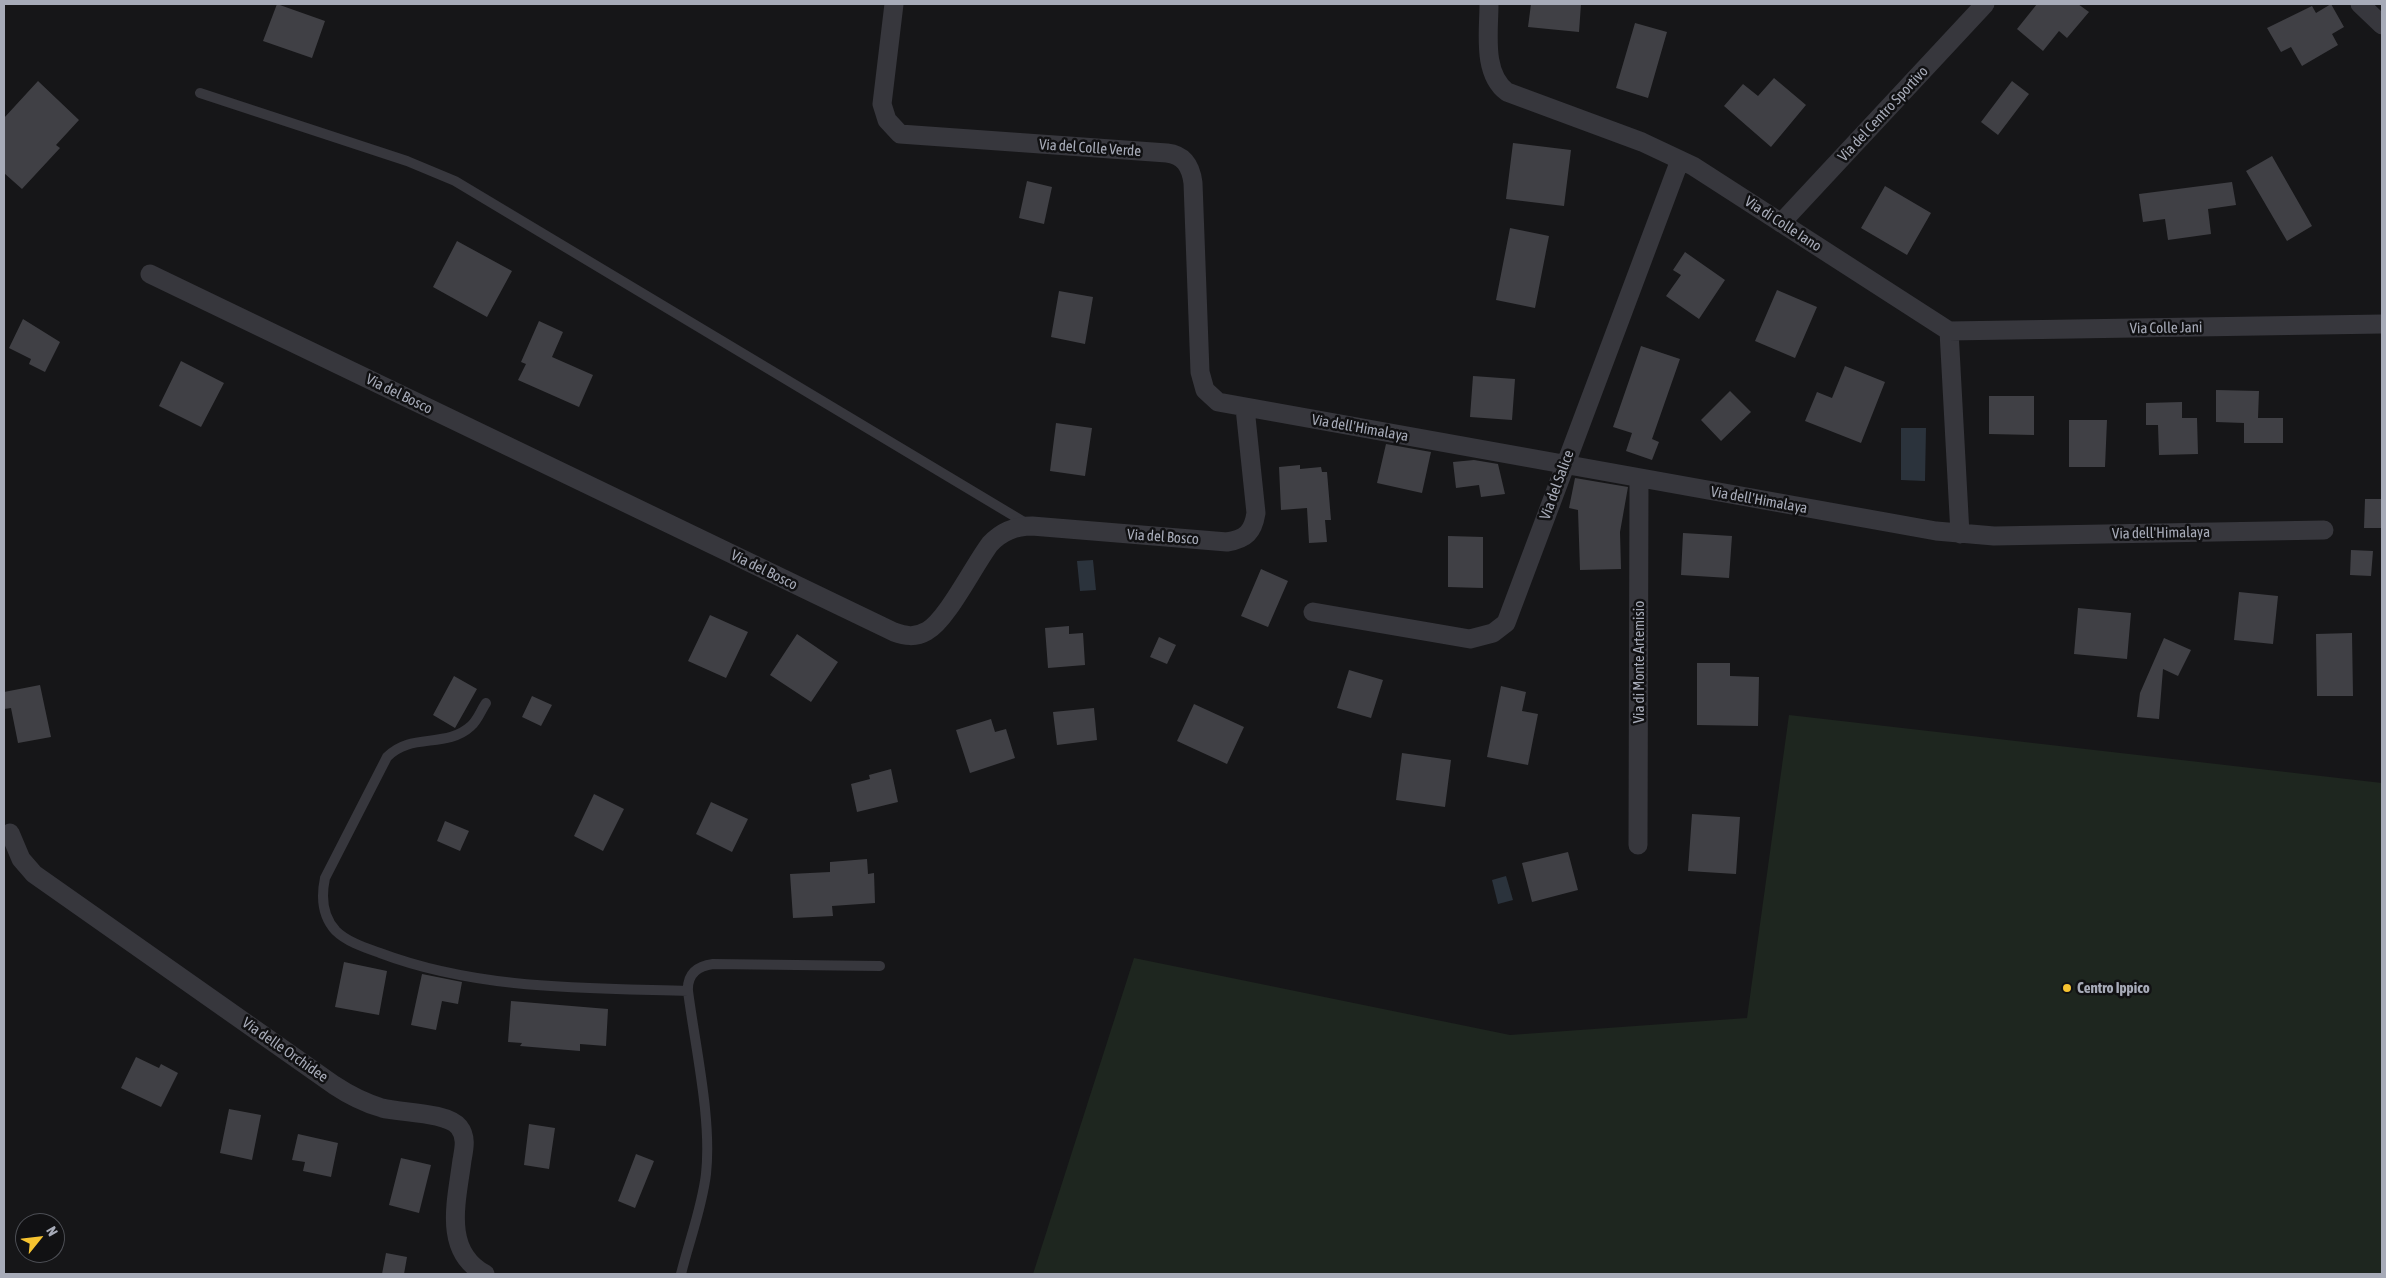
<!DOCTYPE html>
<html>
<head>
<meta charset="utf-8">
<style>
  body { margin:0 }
  #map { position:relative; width:2386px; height:1278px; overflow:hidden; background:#161618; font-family:"Asap Condensed",sans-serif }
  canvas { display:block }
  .frame { position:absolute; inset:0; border:5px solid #a7abb8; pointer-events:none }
  .north { position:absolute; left:15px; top:1213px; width:50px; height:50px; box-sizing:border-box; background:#111113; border:1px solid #4d4f55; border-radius:50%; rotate:61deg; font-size:14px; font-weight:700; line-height:20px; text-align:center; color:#a7abb8 }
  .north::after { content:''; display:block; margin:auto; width:18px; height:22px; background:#f6c330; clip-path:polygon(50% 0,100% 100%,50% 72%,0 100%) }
</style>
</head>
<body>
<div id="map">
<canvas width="2386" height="1278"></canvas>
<div class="frame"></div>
<div class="north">N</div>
</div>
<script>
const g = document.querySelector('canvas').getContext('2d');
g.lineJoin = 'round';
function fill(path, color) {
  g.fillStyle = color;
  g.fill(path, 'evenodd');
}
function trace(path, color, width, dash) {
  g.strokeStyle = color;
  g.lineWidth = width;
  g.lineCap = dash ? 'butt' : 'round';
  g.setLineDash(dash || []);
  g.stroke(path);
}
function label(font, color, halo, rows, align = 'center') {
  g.font = font + ' "Asap Condensed",sans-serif';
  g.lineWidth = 5;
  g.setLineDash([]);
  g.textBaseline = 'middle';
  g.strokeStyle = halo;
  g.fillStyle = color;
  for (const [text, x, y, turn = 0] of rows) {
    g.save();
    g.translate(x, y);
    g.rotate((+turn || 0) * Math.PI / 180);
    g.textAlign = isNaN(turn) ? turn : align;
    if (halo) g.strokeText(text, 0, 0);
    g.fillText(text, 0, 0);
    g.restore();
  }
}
fill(new Path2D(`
  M1789,715L2382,783V1274H1033L1134,958L1510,1035L1747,1018Z`), '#1e261f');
fill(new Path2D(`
  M1901,428H1926L1925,481L1901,480Z
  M1093,560L1096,590L1080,591L1077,561Z
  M1506,876L1513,900L1498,904L1492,880Z`), '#2b333c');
fill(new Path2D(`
  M277,4L325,21L312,58L263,41Z
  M1531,4H1581L1579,32L1528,27Z
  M2037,4H2078L2089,12L2067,38L2059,31L2043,51L2017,29Z
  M2331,4L2344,27L2332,34L2338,45L2302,66L2291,47L2281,52L2267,28L2312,6L2316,13Z
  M1635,23L1667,32L1648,98L1616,88Z
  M1774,78L1806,105L1771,147L1724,106L1743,84L1758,96Z
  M38,81L79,120L56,145L60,148L22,189L4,173V118Z
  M2012,81L2029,94L1998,135L1981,122Z
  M1513,143L1571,150L1564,206L1506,199Z
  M2272,156L2312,226L2287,241L2246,171Z
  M1027,181L1052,187L1044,224L1019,218Z
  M2232,182L2236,205L2208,209L2211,234L2168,240L2165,219L2143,222L2139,194Z
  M1885,186L1931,213L1907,255L1861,228Z
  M1510,228L1549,236L1535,308L1496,300Z
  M457,241L512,271L487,317L433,287Z
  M1685,252L1725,280L1699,319L1666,296L1681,275L1673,270Z
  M1777,290L1817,307L1795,358L1755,341Z
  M1059,291L1093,297L1085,344L1051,337Z
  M23,319L60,342L45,372L29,364L31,359L9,348Z
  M539,321L563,332L552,357L593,375L579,407L518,380L526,364L521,362Z
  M1641,346L1680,359L1652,439L1659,442L1652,460L1626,451L1632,433L1613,427Z
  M181,361L224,383L201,427L159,406Z
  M1845,366L1885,382L1861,443L1805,421L1817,392L1832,398Z
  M1473,376L1515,379L1512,420L1470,417Z
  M2216,390L2259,391L2258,418H2283V443H2244V423L2216,422Z
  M1730,391L1751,412L1721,441L1701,420Z
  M1989,396H2034V435L1989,434Z
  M2182,402V418H2197L2198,454L2159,455L2158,425H2146V403Z
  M2069,420H2107L2105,467H2069Z
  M1056,423L1092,428L1085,476L1050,471Z
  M1386,444L1431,452L1422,493L1377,483Z
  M1474,460L1498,464L1505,494L1481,497L1479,485L1456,488L1453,462Z
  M1300,465V469L1321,467L1322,472H1327L1331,520H1325L1327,542L1309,543L1307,508L1281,510L1279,467Z
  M1575,478L1628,487L1620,532L1621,569L1580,570L1578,510L1569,508Z
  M2365,499H2382L2381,528H2364Z
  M1683,533L1732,536L1729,578L1681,575Z
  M1448,536L1483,537V588L1448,587Z
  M2351,550L2373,551L2371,576L2350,575Z
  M1261,569L1288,581L1268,627L1241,616Z
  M2239,592L2278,596L2273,644L2234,640Z
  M2078,608L2131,613L2127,659L2074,654Z
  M710,615L748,632L726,678L688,661Z
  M1069,626V634L1083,633L1085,665L1048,668L1045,628Z
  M2352,633L2353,696H2317L2316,634Z
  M797,634L838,662L811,702L770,675Z
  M1159,637L1176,645L1167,664L1150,657Z
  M2164,638L2191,650L2178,676L2163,669L2159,719L2137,717L2140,693Z
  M1697,663H1730V676L1759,677L1758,726L1697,725Z
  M1349,670L1383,680L1371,718L1337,708Z
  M454,676L477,689L455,728L433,715Z
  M40,685L51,737L18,743L11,708L4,709V692Z
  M1501,686L1526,692L1522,711L1538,714L1528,765L1487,757Z
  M532,696L552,705L541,726L522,717Z
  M1194,704L1244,727L1227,764L1177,741Z
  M1094,708L1097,740L1057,745L1053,712Z
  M991,719L995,732L1006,729L1015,758L970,773L956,730Z
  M1402,753L1451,760L1445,807L1396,800Z
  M891,769L898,802L857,812L851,784L870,779L869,775Z
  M594,794L624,809L603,851L574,836Z
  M711,802L748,819L732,852L696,834Z
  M1692,814L1740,817L1736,874L1688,871Z
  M445,821L469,831L460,851L437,841Z
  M1568,852L1578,890L1532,902L1522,863Z
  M867,859L868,874L874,873L875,903L832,906L833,916L793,918L790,874L830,872V862Z
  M344,962L387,971L379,1015L335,1007Z
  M422,974L462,982L458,1004L442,1001L436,1030L411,1025Z
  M511,1001L608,1009L606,1046L580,1044V1051L520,1046L522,1043L508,1042Z
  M136,1057L159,1068L161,1064L178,1073L161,1107L121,1088Z
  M229,1109L261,1115L252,1160L220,1153Z
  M529,1124L555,1128L549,1169L524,1165Z
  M298,1134L338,1143L331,1177L303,1171L305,1162L292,1160Z
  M636,1154L654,1161L635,1208L618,1201Z
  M401,1158L431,1165L419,1213L389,1205Z
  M386,1253L407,1257L404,1274H382Z`), '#404045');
trace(new Path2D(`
  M200,93L407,161L455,181L1029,525
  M486,703C481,710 478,720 471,726C446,749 411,732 387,757L325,878C321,897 322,916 336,931C347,942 366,948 380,953C478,990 585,988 688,991
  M681,1274C689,1241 702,1208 706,1174C712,1119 695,1046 688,991C687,974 697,966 713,964L880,966`), '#37373d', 10);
trace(new Path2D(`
  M894,4L882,104L887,120L900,134L1167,153C1184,155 1191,167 1193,183L1200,372L1205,390L1218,402L1936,531L1994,536L2324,530
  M1489,4C1489,32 1482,73 1507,92L1642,142L1693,166L1949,331L1960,534
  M2360,4L2382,25
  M1781,223L1985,4
  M150,274L894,632C905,636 915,638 927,631C947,620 974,565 990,544C1001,532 1016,526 1032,526L1227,542C1246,539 1253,532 1256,513L1245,408
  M1949,331L2382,324
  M1313,612L1470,639L1493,633L1506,623L1680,160
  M10,833L21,859L34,874L334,1085C349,1095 365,1103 382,1108C401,1113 447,1112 459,1127C467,1137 464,1149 462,1160C457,1200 442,1251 485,1274
  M1638,845L1639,479`), '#37373d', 19);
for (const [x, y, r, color] of [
  [2067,988,5,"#f6c330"]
]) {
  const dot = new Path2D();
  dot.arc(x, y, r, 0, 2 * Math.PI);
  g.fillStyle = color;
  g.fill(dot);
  trace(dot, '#111113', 2);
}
label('15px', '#a7abb8', '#111113', [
  ["Via del Centro Sportivo",1883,114,-47],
  ["Via del Colle Verde",1090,148,4],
  ["Via di Colle Iano",1783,224,33],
  ["Via Colle Jani",2166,328,-1],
  ["Via del Bosco",399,394,26],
  ["Via dell'Himalaya",1360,428,10],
  ["Via del Salice",1557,485,-70],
  ["Via dell'Himalaya",1759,500,10],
  ["Via dell'Himalaya",2161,533,-1],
  ["Via del Bosco",1163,537,4],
  ["Via del Bosco",764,570,26],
  ["Via di Monte Artemisio",1639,662,-90],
  ["Via delle Orchidee",285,1050,35]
]);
label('bold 15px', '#a7abb8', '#111113', [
  ["Centro Ippico",2077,988]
], 'left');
</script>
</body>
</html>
